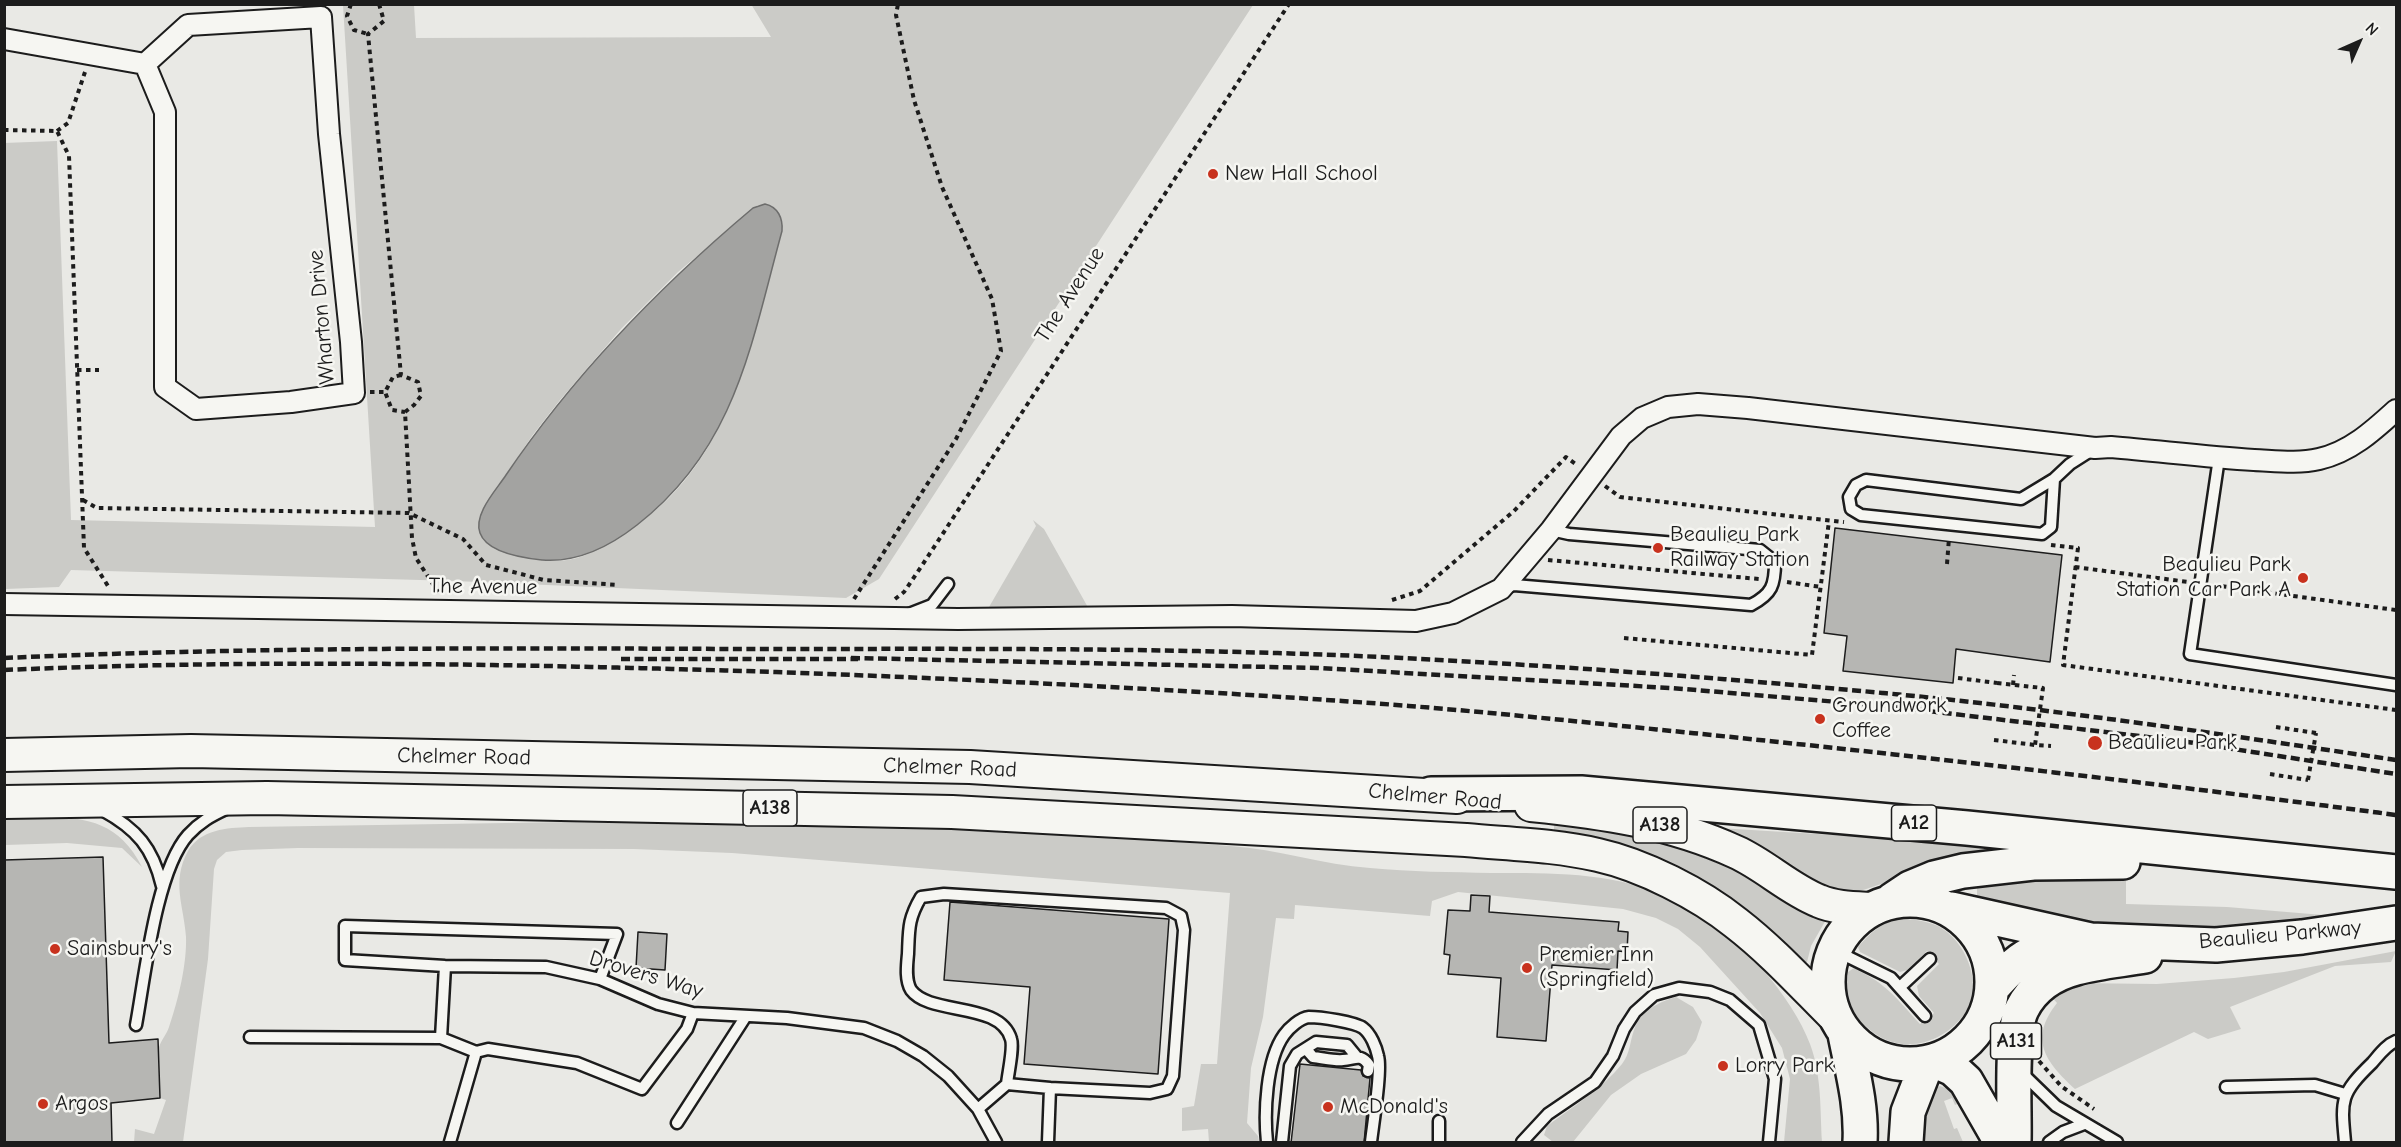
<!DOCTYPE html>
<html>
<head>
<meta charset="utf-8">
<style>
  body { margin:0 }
  #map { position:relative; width:2401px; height:1147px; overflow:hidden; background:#e9e9e5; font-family:"Comic Neue",sans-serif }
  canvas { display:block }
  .frame { position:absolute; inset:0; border:6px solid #1c1c1c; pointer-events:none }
  .north { position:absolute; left:2329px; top:12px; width:60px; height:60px; -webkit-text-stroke:4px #f6f6f2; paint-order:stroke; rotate:45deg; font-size:16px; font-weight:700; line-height:24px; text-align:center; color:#1c1c1c }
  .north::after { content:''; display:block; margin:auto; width:21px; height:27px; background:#1c1c1c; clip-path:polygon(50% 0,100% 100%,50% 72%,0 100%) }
</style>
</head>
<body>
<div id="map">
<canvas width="2401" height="1147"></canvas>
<div class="frame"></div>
<div class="north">N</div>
</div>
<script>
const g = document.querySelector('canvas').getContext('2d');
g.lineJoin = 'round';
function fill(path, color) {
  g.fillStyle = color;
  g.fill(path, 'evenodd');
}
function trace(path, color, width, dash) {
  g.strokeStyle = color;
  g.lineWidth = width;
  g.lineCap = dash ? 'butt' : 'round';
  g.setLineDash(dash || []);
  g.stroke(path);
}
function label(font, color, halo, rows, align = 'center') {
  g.font = font + ' "Comic Neue",sans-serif';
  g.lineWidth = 5;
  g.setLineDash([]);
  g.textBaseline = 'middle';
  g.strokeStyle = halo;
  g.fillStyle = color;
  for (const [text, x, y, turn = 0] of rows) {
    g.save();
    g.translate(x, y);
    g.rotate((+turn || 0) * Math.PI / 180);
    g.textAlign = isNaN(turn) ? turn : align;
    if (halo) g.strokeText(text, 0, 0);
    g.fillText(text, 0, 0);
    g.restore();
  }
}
fill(new Path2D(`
  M751,4L1253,5L879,579L846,598L455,581L71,570L59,587L5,589L4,143L57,141L71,520L375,527L343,5H414L416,38L771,37ZM758,205L782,231C750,348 730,477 611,541C602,546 593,552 583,556C555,567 519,558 494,547L482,511L532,436L560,400L621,329L678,272Z
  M1033,520L1044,529L1099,627L978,626L1036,526Z
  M5,818C61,818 112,807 142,867L122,848L67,843L5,845Z
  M1554,820L1611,827L1708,852L1827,918L1811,946L1807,962H1804L1768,930L1554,833Z
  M571,822C791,823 1011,828 1230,846C1278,849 1323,865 1370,868C1411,872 1451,872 1491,873C1553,873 1614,872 1672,898C1680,902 1690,905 1698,910C1739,936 1793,998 1810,1044C1822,1076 1820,1110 1822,1142H1784L1790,1079L1782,1048L1760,1013L1700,947L1678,929L1656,918L1623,909L1458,892L1432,901L1430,916L1295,905L1294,919L1276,918L1263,1017L1251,1068L1247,1123L1258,1136L1259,1142H1209L1208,1129L1182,1131V1108L1194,1106L1201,1064H1217L1230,893L732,853L634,849L298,848L242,850L226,852L217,860L214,869L208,959L183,1142H134L135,1129L154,1134L166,1100L160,1098C159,1085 155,1059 159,1047C161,1040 167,1034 169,1027C178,1001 187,964 186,937C184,906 171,882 188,851C201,829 227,828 249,827Z
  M1718,828L1884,838L2049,853C1998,862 1945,868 1895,880C1873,885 1856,896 1833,893Z
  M2089,878L2126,879V904L2227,907L2335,916L2214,929L2093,924L1977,897V885L2019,880Z
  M1897,919C1912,919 1924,920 1938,926C1965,940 1983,982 1967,1010C1946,1044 1900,1057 1869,1029C1851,1015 1844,994 1848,972L1854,968C1887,984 1896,998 1920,1024L1934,1013L1919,996L1917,986L1939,964L1927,951L1907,970L1900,972L1860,952L1858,947C1870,933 1880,924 1897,919Z
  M2396,951L2391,962L2335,966L2230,1007L2241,1029L2208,1039L2194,1032L2075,1089C2046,1062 2028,1040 2057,1003L2049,994L2073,983L2157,984L2234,978L2284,972Z
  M1676,997L1693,1007L1702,1022L1696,1040L1686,1054L1641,1074L1611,1095L1573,1142H1553L1544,1135L1547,1126C1572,1107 1602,1089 1622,1064C1630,1054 1630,1041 1634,1030C1640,1011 1659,1002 1676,997Z
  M1940,1086L1951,1090L1961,1102L1955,1105L1952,1098L1944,1101L1954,1129L1957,1128L1963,1142H1913L1935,1088Z`), '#cbcbc7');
const water = new Path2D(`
  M765,204C778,207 783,218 782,231C751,344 736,448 637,525C609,547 578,563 542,560C523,558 487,553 480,533C473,514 497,489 506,475C575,373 659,287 753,208Z`);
fill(water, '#a3a3a1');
trace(water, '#6d6d6c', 1.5);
const building = new Path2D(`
  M1835,528L2062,555L2050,662L1956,649L1953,683L1843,671L1847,636L1824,633Z
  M103,857L109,1043L158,1039L160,1098L111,1103L112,1143H4V860Z
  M1471,895L1490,896L1489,912L1619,922L1618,931L1628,932L1627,952L1618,951L1617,970L1552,965L1546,1041L1497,1037L1501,978L1448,974L1450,955L1444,954L1448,910L1470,911Z
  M950,902L1169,919L1158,1074L1024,1064L1030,987L944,980Z
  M638,932L667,934L665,970L636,968Z
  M1300,1064L1361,1070L1363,1076L1370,1078L1364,1143H1291Z`);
fill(building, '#b6b6b3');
trace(building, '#1c1c1c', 1.5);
const service = new Path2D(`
  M2219,458L2190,654L2396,685
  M2054,479L2051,527L2042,534L1861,515L1851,509L1849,497L1856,485L1866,480L2021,499Z
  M2054,479L2070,464L2092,450
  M1504,588L1514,585L1751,605C1772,594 1775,585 1775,562L1760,550L1569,534L1551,530
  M909,614L932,605L948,584
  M102,810C137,829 153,848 162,886
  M1836,951L1891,978L1925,1016
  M600,979L617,934L345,926V960L445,966L546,967L600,979L658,1004L693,1013L787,1018L864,1028L897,1041L923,1056L948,1076L978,1109L996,1142
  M1900,987L1930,959
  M136,1025C145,976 156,871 188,835C200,822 211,816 226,809
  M250,1037L441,1038L476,1052
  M441,1038L445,966
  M1306,1049L1313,1057C1323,1058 1334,1061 1343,1060C1356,1059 1360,1053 1369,1065L1368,1071
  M2021,1072L2056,1106L2117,1142
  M1007,1084C1008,1073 1014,1048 1011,1039C1000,1001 930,1016 911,990C905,980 907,965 908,954C909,929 908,919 921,897L944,894L1166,908L1181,916L1184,930L1173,1076L1167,1089L1150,1093L1050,1088
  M2226,1087L2315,1085L2345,1094
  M978,1109L1007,1084L1050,1088L1048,1142
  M1439,1121V1142
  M677,1123L746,1016
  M450,1142L476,1052L488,1049L577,1063L642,1089L687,1029L693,1013
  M1267,1142C1264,1113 1266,1060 1284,1035C1289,1028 1300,1018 1309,1017C1320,1017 1355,1022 1363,1028C1371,1034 1376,1047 1378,1056C1382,1070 1373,1124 1371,1142
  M1282,1142L1290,1066L1297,1054L1316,1042L1347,1045L1356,1056
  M1522,1142L1548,1114L1595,1082L1613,1056L1624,1029L1635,1012L1654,995L1679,988L1710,992L1730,1000L1759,1025L1775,1079L1769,1142
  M2049,1142L2063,1132L2084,1124
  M2345,1142C2341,1100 2340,1094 2372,1063C2379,1055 2386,1045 2396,1041`);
const minor = new Path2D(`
  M321,17L329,134L351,342L354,393L291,402L196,409L165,387V112L145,64L188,25Z
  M4,39L145,64
  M4,604L958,619L1232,616L1416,621L1453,613L1501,589L1551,530L1621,436L1642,418L1668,407L1698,404L1748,408L2095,448L2111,447C2159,451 2206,457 2254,460C2276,461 2298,464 2319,459C2350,452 2373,431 2396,410`);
const primary = new Path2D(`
  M4,755L191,751L970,767L1457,797
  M4,802L267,798L952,812L1466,840C1509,844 1555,845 1598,855C1643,865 1700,894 1736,923C1771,950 1801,983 1832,1014
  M1531,805C1601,812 1671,822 1736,852C1765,865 1789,889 1819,901C1835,908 1855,908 1873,909`);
const trunk = new Path2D(`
  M1431,794L1581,793L1967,828L2396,872
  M1828 982a82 82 0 1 1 164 0a82 82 0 1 1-164 0Z
  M1892,900L1910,888L1934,878L1963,871L2033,863L2123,862
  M1952,909L2091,940L2216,945L2302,937L2396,923
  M1992,988C2025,952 2028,951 2076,943
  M1845,1034C1852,1070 1862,1105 1860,1142
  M1935,1061L1953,1069L1966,1081L2001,1142
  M1906,1142L1908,1112L1927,1063
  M2014,1142C2015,1112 2010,1033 2022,1009C2033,987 2053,974 2076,968C2098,962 2122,960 2145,956`);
trace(service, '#1c1c1c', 15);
trace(minor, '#1c1c1c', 24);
trace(primary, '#1c1c1c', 36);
trace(trunk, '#1c1c1c', 38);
trace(new Path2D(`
  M351,4L347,16L354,30L368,34
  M379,4L384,21L368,34L401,375L418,382L421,396L414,405L405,412L412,538L416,558L438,592
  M4,130L57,131L69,156L84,548L108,586
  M57,131L68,123L85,72
  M77,370H99
  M401,375L393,377L385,392L392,410L405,412
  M370,392H385
  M1605,486L1620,497L1844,522
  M83,500L97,508L409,513L463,539L486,565L544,580L619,585
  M2051,545L2078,548L2063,665L2396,710
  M1548,560L1759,579
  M1947,564L1949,538
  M2075,567L2188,582
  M1787,582L1821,587
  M2213,585L2396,610
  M854,599L956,439L1001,351L992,299L942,187L914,100L896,15L898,4
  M895,599L904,592L921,567L1289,4
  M1392,600L1420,591L1514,511L1566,457L1577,465
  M1624,638L1812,655L1829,521
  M1958,678L1997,683
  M2013,685L2014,675
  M2276,727L2316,733
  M1994,740L2035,745
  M2270,774L2308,780
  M2039,1061L2061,1086L2094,1109`), '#1c1c1c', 4, [4.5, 4.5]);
trace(service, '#f6f6f2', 10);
trace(minor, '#f6f6f2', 20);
trace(primary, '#f6f6f2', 32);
trace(trunk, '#f6f6f2', 33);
trace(new Path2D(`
  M4,658C249,647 495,648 739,649C960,649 1181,647 1402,658C1562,666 1723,678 1883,693C2055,709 2226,735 2396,760
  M851,658L1318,668L1671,688L1886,706L2181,741L2396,774
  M621,659H858
  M4,670C262,659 519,664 776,672C965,679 1153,688 1342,701C1462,709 1582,722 1702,734C1934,758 2165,784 2396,815`), '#1c1c1c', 4.5, [9, 4.5]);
trace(new Path2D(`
  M1997,683L2043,688L2035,745L2051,746
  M2308,780L2316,733`), '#1c1c1c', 4, [4.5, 4.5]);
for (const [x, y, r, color] of [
  [1213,174,6,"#c8321e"],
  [1658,548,6,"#c8321e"],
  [2303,578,6,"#c8321e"],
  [1820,719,6,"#c8321e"],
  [2095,743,8,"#c8321e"],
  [55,949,6,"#c8321e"],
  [1527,968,6,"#c8321e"],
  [1723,1066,6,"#c8321e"],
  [43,1104,6,"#c8321e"],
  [1328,1107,6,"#c8321e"]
]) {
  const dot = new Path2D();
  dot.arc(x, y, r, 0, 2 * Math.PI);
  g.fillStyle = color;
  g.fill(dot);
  trace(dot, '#f6f6f2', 2);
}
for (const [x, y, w] of [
  [770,808,54],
  [1914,823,45],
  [1660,825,54],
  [2016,1041,51]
]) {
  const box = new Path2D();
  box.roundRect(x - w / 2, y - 18, w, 36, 4.5);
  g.fillStyle = '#f6f6f2';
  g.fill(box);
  trace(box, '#1c1c1c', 1.5);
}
label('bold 21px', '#1c1c1c', null, [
  ["A138",770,808],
  ["A12",1914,823],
  ["A138",1660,825],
  ["A131",2016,1041]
]);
label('22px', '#1c1c1c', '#f6f6f2', [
  ["New Hall School",1225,174],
  ["Beaulieu Park",1670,535],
  ["Railway Station",1670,560],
  ["Beaulieu Park",2291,565,"right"],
  ["Station Car Park A",2291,590,"right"],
  ["Groundwork",1832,706],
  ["Coffee",1832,731],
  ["Beaulieu Park",2108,743],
  ["Sainsbury's",67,949],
  ["Premier Inn",1539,955],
  ["(Springfield)",1539,980],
  ["Lorry Park",1735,1066],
  ["Argos",55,1104],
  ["McDonald's",1340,1107]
], 'left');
label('22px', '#1c1c1c', '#f6f6f2', [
  ["The Avenue",1070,295,-57],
  ["Wharton Drive",322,317,-95],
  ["The Avenue",483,587,1],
  ["Chelmer Road",464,757,1],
  ["Chelmer Road",950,768,2],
  ["Chelmer Road",1435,797,5],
  ["Beaulieu Parkway",2280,935,-5],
  ["Drovers Way",646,975,17]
]);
</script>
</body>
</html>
